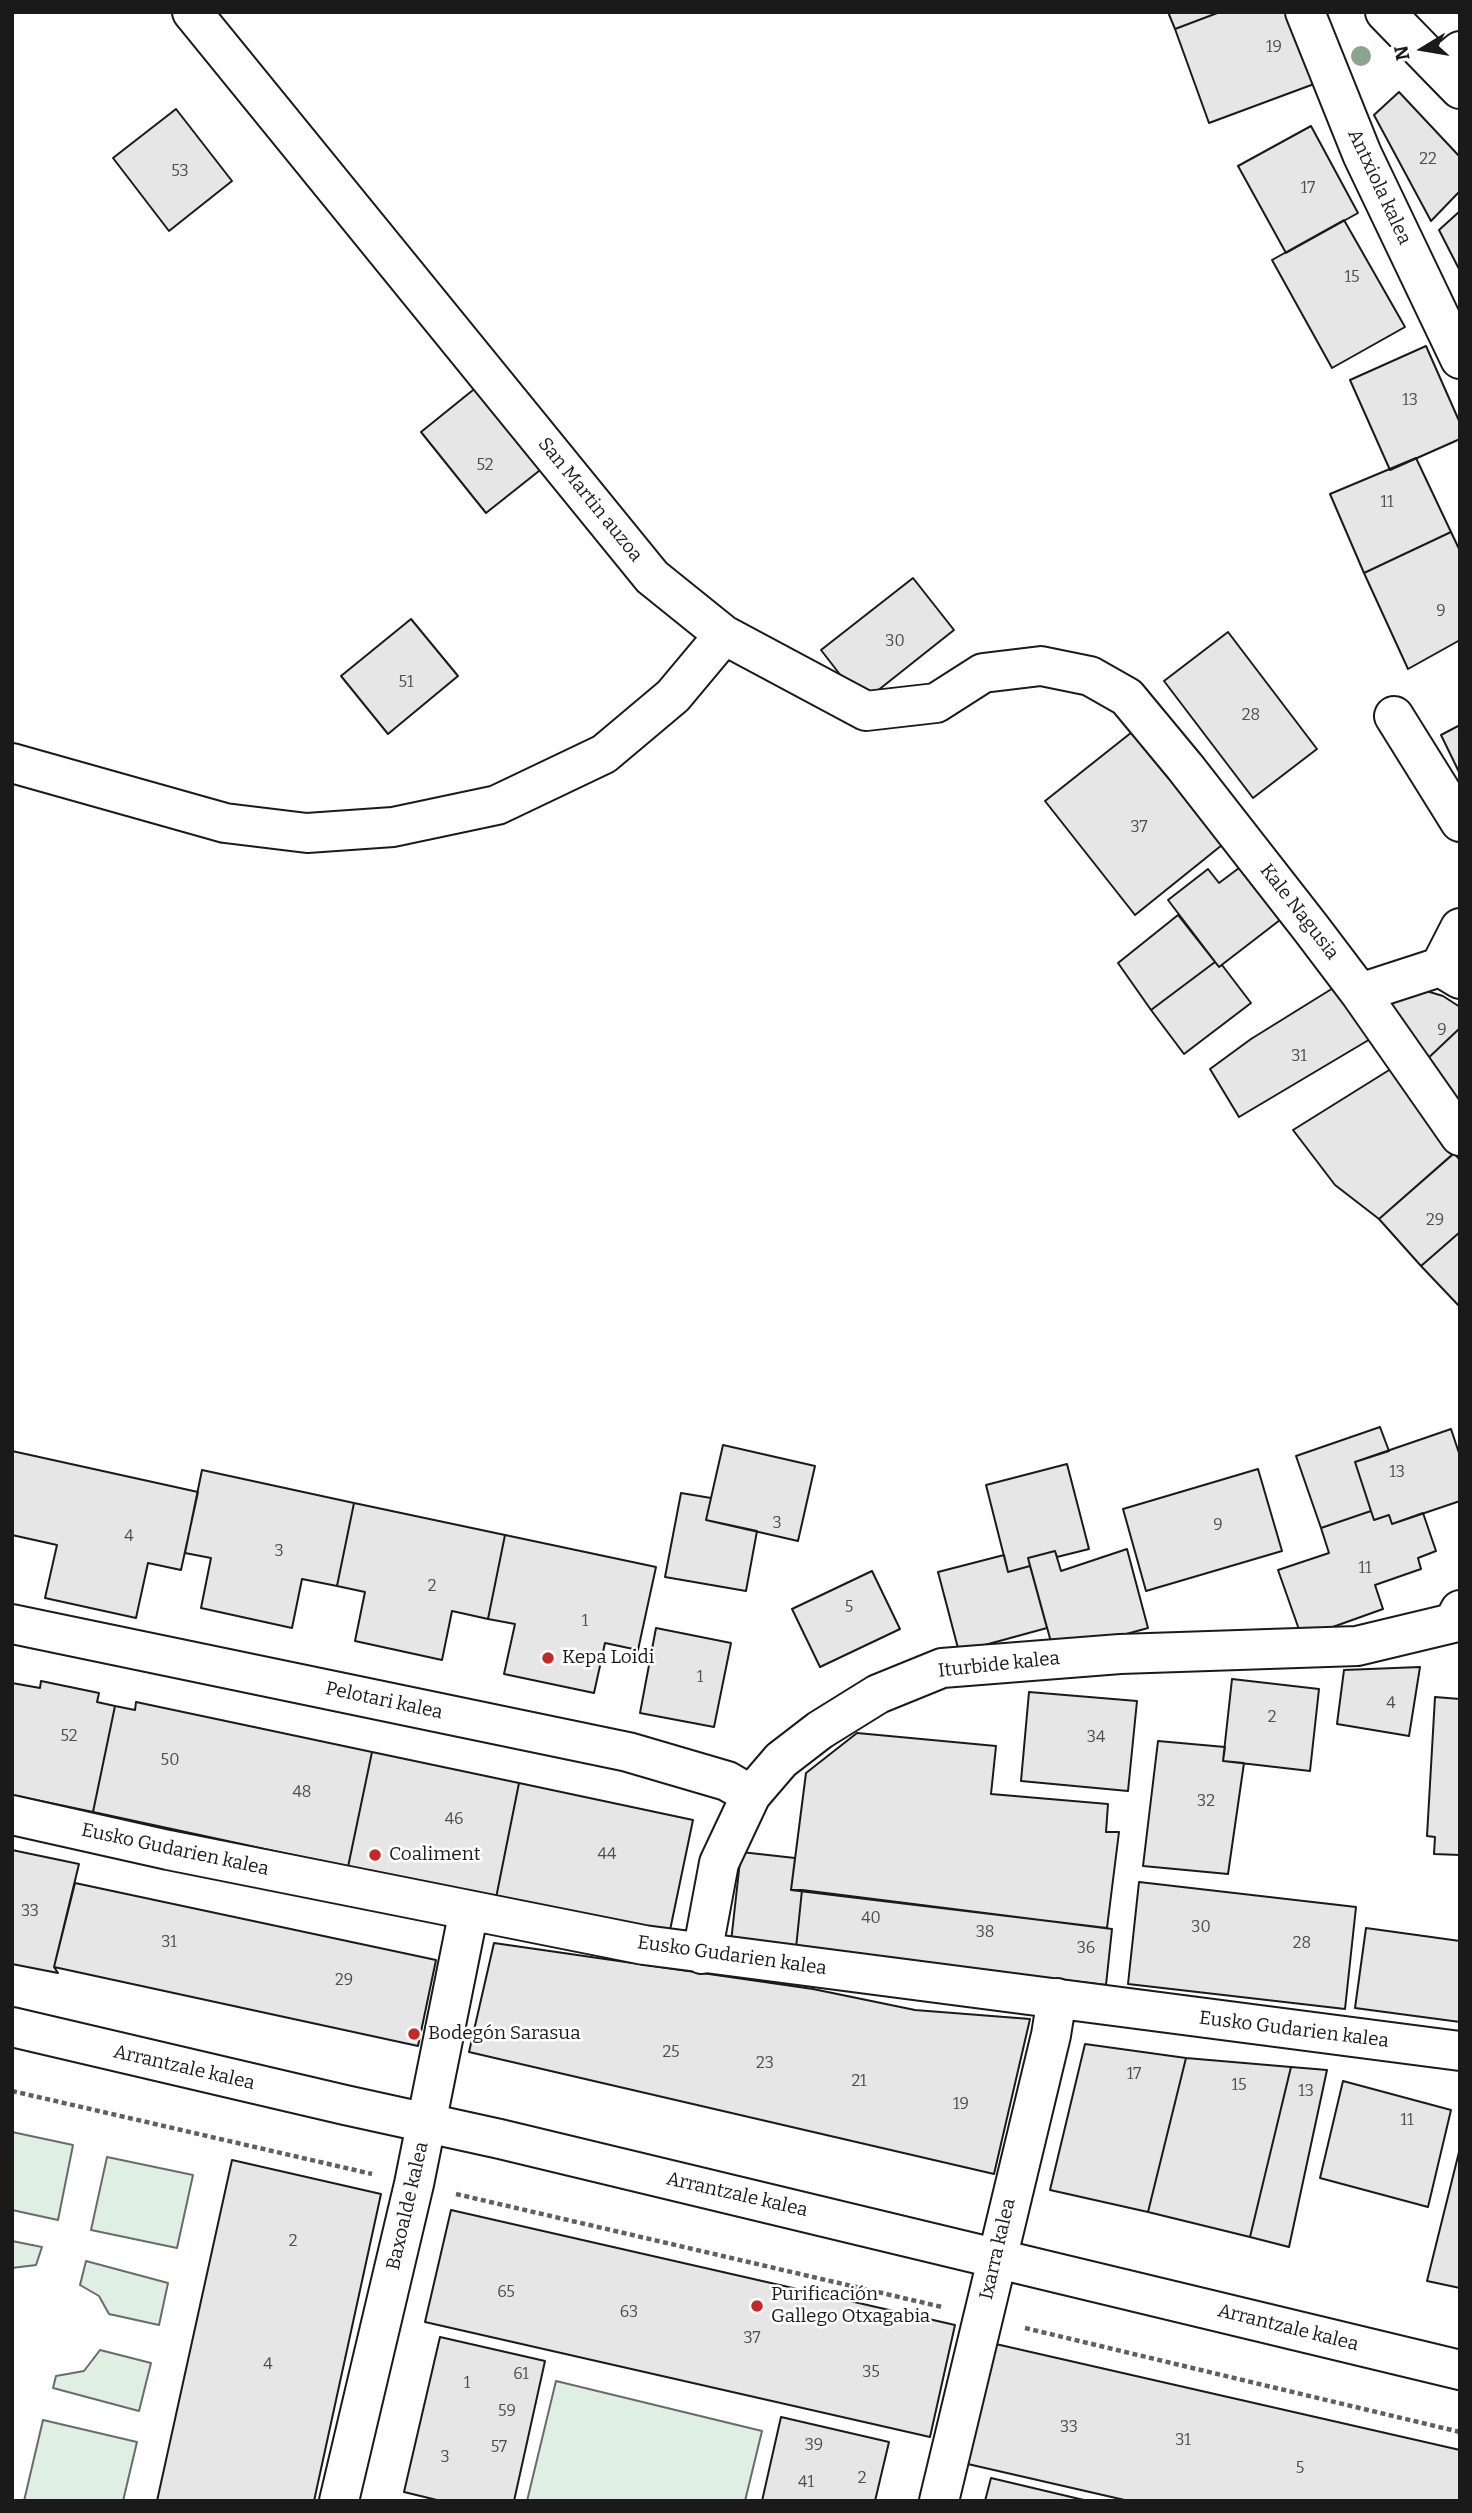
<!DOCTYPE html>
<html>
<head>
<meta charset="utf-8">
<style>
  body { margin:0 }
  #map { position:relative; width:1472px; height:2513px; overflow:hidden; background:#fff; font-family:Bitter,serif }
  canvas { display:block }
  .frame { position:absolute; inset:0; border:14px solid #1a1a1a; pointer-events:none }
  .north { position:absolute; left:1388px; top:14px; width:70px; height:70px; -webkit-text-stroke:5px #fff; paint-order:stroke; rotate:259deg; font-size:19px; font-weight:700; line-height:28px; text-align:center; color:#1a1a1a }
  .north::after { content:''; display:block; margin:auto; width:24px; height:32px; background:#1a1a1a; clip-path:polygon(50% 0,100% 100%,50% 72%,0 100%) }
</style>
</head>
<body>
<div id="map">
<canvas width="1472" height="2513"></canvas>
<div class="frame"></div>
<div class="north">N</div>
</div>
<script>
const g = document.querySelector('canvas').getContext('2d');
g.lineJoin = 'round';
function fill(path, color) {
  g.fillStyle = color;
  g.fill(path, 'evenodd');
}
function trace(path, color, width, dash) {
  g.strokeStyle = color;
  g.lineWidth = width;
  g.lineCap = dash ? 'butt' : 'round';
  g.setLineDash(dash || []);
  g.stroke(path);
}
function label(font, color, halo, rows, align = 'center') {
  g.font = font + ' Bitter,serif';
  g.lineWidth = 5;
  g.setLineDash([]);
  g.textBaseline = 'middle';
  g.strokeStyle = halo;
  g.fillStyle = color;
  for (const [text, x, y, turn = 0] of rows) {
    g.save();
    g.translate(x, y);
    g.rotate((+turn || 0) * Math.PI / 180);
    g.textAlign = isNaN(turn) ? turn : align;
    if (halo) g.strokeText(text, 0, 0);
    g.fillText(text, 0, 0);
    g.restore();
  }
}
const green = new Path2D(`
  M12,2132L73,2145L58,2220L12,2210Z
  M107,2157L193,2175L177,2248L91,2230Z
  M12,2241L42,2247L36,2265L12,2268Z
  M86,2261L168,2283L159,2325L109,2314L99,2296L80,2285Z
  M100,2350L151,2363L139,2411L53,2388L56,2376L84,2371Z
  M556,2381L762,2431L745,2501H527Z
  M43,2420L137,2442L123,2501H24Z`);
fill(green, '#e0efe3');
trace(green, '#6a6a6a', 2);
const building = new Path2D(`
  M1168,12H1220L1175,29Z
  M1220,12H1288L1314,84L1209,123L1175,29Z
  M1399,92L1460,157V191L1431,221L1374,115Z
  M176,109L232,181L169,231L113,158Z
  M1311,126L1358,213L1286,253L1238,166Z
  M1460,211V271L1439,230Z
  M1344,220L1405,327L1332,368L1272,260Z
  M1426,346L1460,423V439L1390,470L1350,380Z
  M478,386L544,467L486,513L421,432Z
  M1416,458L1451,532L1364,573L1330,494Z
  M1451,532L1460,551V640L1408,669L1364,573Z
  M913,578L954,630L862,703L821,650Z
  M411,619L458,676L388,734L341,676Z
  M1228,632L1317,749L1253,798L1164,681Z
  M1460,725V774L1441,735Z
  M1132,732L1222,845L1135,915L1045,801Z
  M1239,868L1280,920L1219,967L1168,900L1208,869L1219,883Z
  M1178,915L1215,962L1151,1010L1118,963Z
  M1215,962L1219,967L1222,965L1251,1003L1184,1054L1151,1010Z
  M1338,985L1372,1038L1239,1117L1210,1069L1251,1039Z
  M1413,987L1443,996L1460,1007V1028L1423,1063L1381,1013Z
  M1460,1028V1102L1423,1063Z
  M1394,1067L1459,1149L1379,1219L1335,1185L1293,1130Z
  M1454,1153L1460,1160V1232L1421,1266L1379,1219Z
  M1460,1232V1307L1421,1266Z
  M1380,1427L1389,1451L1355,1462L1371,1511L1321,1528L1296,1456Z
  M1451,1429L1460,1456V1501L1392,1524L1389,1515L1374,1520L1355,1462Z
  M723,1445L815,1466L798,1541L706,1520Z
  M12,1451L198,1492L181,1570L148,1563L136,1618L45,1598L57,1545L12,1535Z
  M1067,1464L1089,1549L1057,1557L1055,1551L1028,1558L1030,1566L1008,1572L986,1485Z
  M1258,1469L1282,1551L1146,1591L1123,1509Z
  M202,1470L354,1503L337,1586L302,1579L292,1628L201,1608L211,1558L185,1553Z
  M681,1493L711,1498L706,1520L757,1531L746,1591L665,1577Z
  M354,1503L505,1535L488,1619L452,1611L442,1660L355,1641L365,1592L337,1586Z
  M1371,1511L1374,1520L1389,1515L1392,1524L1423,1513L1436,1551L1418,1558L1421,1569L1375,1585L1383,1609L1302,1638L1278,1570L1329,1553L1321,1528Z
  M505,1535L656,1567L638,1650L605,1643L594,1693L504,1674L515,1624L488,1619Z
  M1127,1549L1148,1628L1065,1651L1060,1639L1051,1642L1028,1558L1055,1551L1061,1571Z
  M1004,1555L1008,1572L1030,1566L1047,1628L959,1652L938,1572Z
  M872,1571L900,1629L820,1667L792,1609Z
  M656,1628L731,1643L714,1727L640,1713Z
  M1420,1667L1409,1736L1337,1724L1344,1670Z
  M1232,1679L1319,1689L1310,1771L1223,1761Z
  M41,1681L99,1693L97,1702L115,1706L93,1812L12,1795V1683L40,1688Z
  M1029,1692L1137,1701L1128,1791L1021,1781Z
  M1435,1697L1460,1699V1855L1434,1854L1435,1837L1427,1836Z
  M136,1702L372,1752L348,1867L93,1812L115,1706L135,1710Z
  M857,1733L996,1746L991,1794L1108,1804L1106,1832H1119L1107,1928L791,1890L806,1773Z
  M1158,1741L1225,1747L1223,1761L1244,1763L1228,1874L1143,1866Z
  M372,1752L519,1783L496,1898L348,1867Z
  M519,1783L693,1820L669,1935L496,1898Z
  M12,1850L79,1864L54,1967L58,1973L12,1964Z
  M741,1852L795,1858L791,1890H802L796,1948L731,1942Z
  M1139,1882L1356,1907L1345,2009L1128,1984Z
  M75,1883L436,1960L418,2046L54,1967Z
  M802,1890L1112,1929L1106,1985L796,1948Z
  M1366,1928L1460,1941V2022L1355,2008Z
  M494,1943L813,1989L915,2010L1030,2019L994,2174L469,2052Z
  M1085,2044L1186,2058L1148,2212L1050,2190Z
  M1186,2058L1291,2067L1250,2237L1148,2212Z
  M1291,2067L1327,2070L1289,2247L1250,2237Z
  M1343,2081L1451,2110L1428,2207L1320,2178Z
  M1460,2148V2288L1427,2281Z
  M232,2160L381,2194L314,2501H157Z
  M451,2210L955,2325L930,2437L425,2322Z
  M440,2337L545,2361L514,2501H441L404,2492Z
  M987,2342L1460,2450V2501H1129L959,2462Z
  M781,2417L889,2442L875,2501H762Z
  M991,2478L1088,2501H985Z`);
fill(building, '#e6e6e6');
trace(building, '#1a1a1a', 2);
const minor = new Path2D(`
  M192,12L652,577L724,635L866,711L936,703L983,673L1041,666L1090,676L1127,697L1185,767L1310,927L1360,993L1460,1136
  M1305,12L1362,154L1460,359
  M1440,68L1460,51
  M1394,716L1460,822
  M12,763L225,823L307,833L393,827L497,805L604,754L673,696L724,635
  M1440,967L1460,928
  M1360,993L1440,967L1460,979
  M12,1624L628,1752L727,1781L751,1795
  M12,1815L168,1850L644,1945L1460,2051
  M702,1954L719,1863L751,1795L781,1760L820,1730L878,1694L942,1668L1120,1654L1357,1646L1453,1623L1460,1610
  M12,2027L345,2105L500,2139L1460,2370
  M339,2501L414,2184L469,1910
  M939,2501L1051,2035L1057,1998`);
const highway = new Path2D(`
  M1385,12L1460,89`);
trace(minor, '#1a1a1a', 42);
trace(highway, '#1a1a1a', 42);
trace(new Path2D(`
  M12,2091L372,2174
  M456,2194L942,2307
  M1025,2328L1460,2432`), '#5f5f5f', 4.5, [5, 3.5]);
trace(minor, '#fff', 38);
trace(highway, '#fff', 38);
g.fillStyle = '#8aa48f';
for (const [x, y] of [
  [1361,56]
]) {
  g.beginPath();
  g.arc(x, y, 10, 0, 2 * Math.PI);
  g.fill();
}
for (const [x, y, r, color] of [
  [548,1658,7,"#c62828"],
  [375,1855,7,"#c62828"],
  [414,2034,7,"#c62828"],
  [757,2306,7,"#c62828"]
]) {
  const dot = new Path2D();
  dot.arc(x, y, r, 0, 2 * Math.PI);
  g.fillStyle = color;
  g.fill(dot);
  trace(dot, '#fff', 2.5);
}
label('16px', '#4d4d4d', null, [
  ["19",1274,48],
  ["22",1428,160],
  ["53",180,172],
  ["17",1308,189],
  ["15",1352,278],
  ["13",1410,401],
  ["52",485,466],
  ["11",1387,503],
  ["9",1441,612],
  ["30",895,642],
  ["51",406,683],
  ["28",1251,716],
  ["37",1139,828],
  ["9",1442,1031],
  ["31",1299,1057],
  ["29",1435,1221],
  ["13",1397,1473],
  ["3",777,1524],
  ["9",1218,1526],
  ["4",129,1537],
  ["3",279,1552],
  ["11",1365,1569],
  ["2",432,1587],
  ["5",849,1608],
  ["1",585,1622],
  ["1",700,1678],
  ["4",1391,1704],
  ["2",1272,1718],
  ["52",69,1737],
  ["34",1096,1738],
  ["50",170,1761],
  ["48",302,1793],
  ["32",1206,1802],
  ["46",454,1820],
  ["44",607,1855],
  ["33",30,1912],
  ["40",871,1919],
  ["30",1201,1928],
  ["38",985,1933],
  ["31",169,1943],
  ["28",1302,1944],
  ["36",1086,1949],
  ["29",344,1981],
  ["25",671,2053],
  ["23",765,2064],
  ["17",1134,2075],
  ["21",859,2082],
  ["15",1239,2086],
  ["13",1306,2092],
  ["19",961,2105],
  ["11",1407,2121],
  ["2",293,2242],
  ["65",506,2293],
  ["63",629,2313],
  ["37",752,2339],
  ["4",268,2365],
  ["35",871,2373],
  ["61",521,2375],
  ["1",467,2384],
  ["59",507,2412],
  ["33",1069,2428],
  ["31",1183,2441],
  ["39",814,2446],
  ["57",499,2448],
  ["3",445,2458],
  ["5",1300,2469],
  ["2",862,2479],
  ["41",806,2483]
]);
label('19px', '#1a1a1a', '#fff', [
  ["Antxiola kalea",1379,187,65],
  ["San Martin auzoa",590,500,51],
  ["Kale Nagusia",1299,912,52],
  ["Iturbide kalea",999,1665,-6],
  ["Pelotari kalea",384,1701,12],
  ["Eusko Gudarien kalea",175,1850,12],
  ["Eusko Gudarien kalea",732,1956,8],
  ["Eusko Gudarien kalea",1294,2030,7],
  ["Arrantzale kalea",184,2068,13],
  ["Arrantzale kalea",737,2195,13],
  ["Baxoalde kalea",408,2206,-77],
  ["Ixarra kalea",998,2249,-77],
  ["Arrantzale kalea",1288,2328,14]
]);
label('19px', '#1a1a1a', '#fff', [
  ["Kepa Loidi",562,1658],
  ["Coaliment",389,1855],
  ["Bodegón Sarasua",428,2034],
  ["Purificación",771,2295],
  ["Gallego Otxagabia",771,2317]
], 'left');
</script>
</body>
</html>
